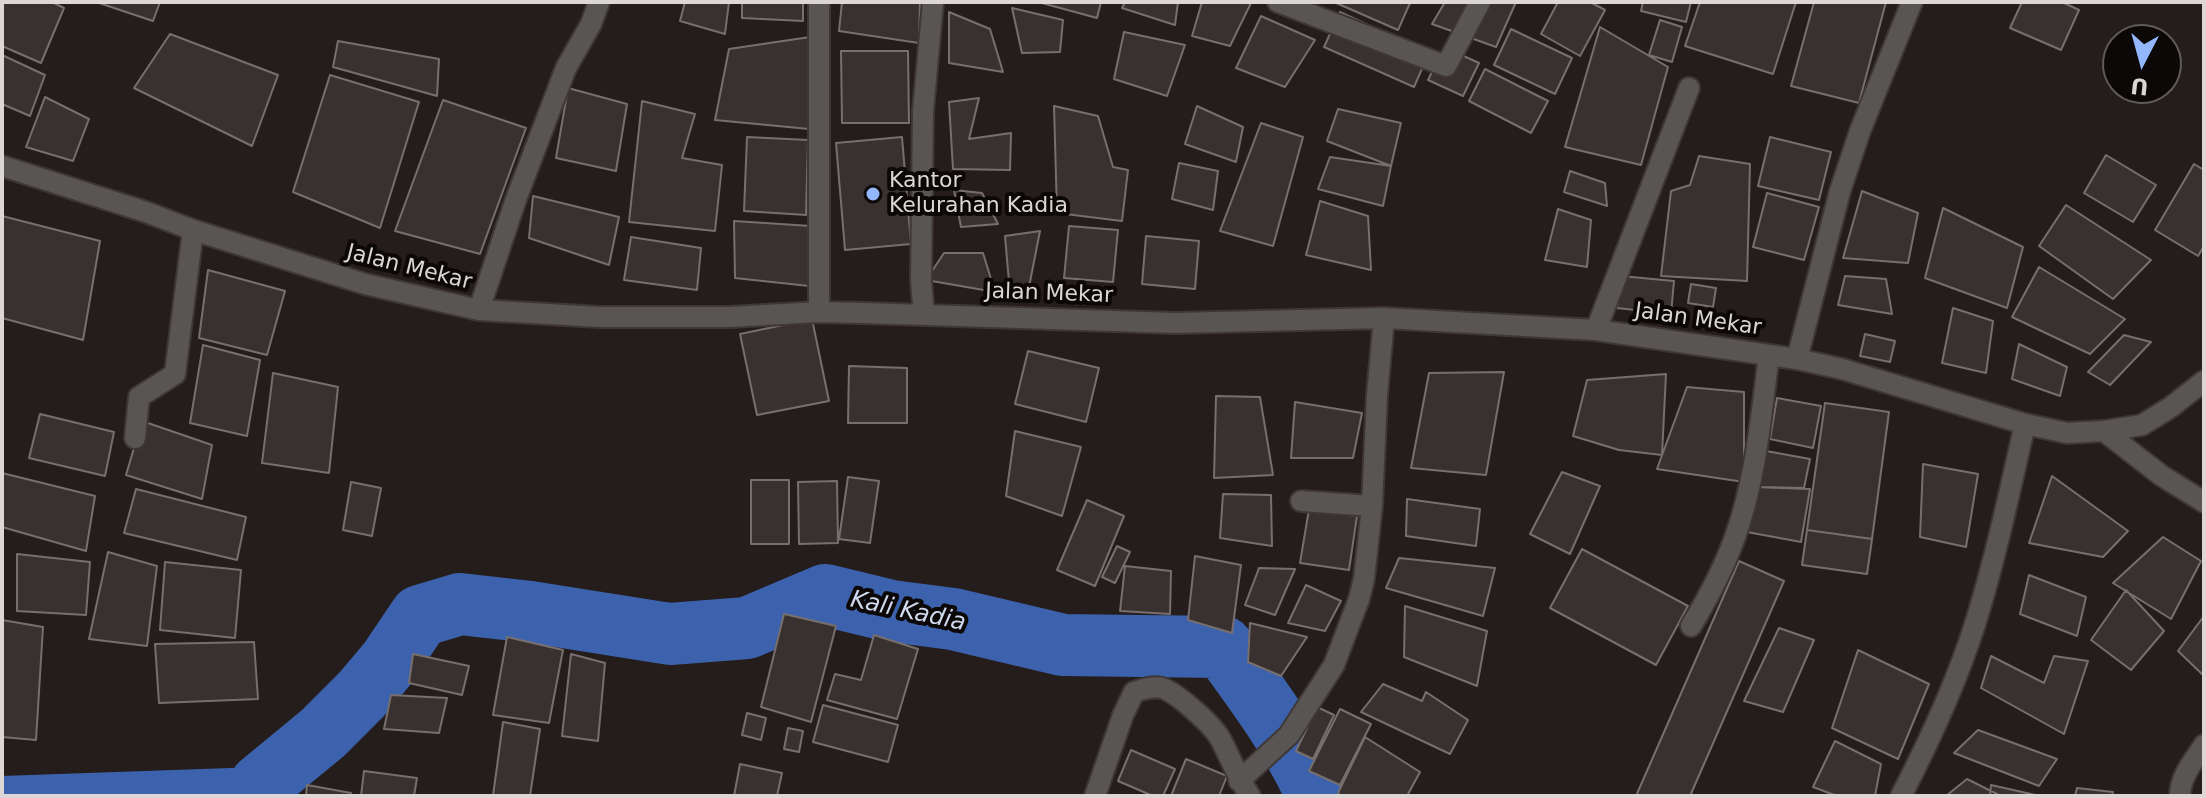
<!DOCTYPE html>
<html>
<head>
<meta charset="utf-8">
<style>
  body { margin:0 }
  #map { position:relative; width:2206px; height:798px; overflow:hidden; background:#241d1c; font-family:"DejaVu Sans",sans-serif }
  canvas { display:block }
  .frame { position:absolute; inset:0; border:4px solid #dcd7d6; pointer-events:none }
  .north { position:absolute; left:2102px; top:24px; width:80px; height:80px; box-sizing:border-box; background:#0b0807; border:2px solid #5f5b5a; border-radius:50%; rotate:186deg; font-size:22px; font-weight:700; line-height:32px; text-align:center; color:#dcd7d6 }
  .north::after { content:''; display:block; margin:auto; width:28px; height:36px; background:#92b7fd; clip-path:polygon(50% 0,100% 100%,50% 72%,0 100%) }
</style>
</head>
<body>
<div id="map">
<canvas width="2206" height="798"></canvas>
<div class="frame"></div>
<div class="north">U</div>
</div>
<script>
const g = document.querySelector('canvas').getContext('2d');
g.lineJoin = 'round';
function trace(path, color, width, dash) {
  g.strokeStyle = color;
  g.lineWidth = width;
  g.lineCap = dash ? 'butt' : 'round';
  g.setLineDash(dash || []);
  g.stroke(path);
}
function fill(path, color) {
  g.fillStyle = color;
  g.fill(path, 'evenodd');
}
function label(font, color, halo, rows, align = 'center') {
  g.font = font + ' "DejaVu Sans",sans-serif';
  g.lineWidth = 8;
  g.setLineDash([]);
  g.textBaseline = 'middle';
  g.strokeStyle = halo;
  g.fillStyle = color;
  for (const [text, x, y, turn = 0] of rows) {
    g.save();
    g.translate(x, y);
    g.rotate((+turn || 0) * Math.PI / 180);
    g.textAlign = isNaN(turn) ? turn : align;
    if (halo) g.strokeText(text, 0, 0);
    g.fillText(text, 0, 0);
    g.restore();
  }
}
trace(new Path2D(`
  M2,794L260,785`), '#3c62ad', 36);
trace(new Path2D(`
  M260,785L323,733L362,694L389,662L420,616L460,604L531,612L670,634L747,628L825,595L891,611L953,619L1063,645L1223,647C1255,691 1296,746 1317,796`), '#3c62ad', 62);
const building = new Path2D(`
  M2,2H52L64,8L41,63L2,46Z
  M96,2H160L153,21Z
  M685,2H729L725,34L680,21Z
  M742,2H803V21L742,18Z
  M842,2H920L919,43L839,31Z
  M1038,2H1101L1097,18Z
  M1125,2H1178L1175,25L1122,8Z
  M1202,2L1251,3L1230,46L1192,36Z
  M1334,2H1409L1410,3L1398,30Z
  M1445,2H1516L1496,47L1432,24Z
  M1558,2H1590L1605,10L1580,56L1541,34Z
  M1643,2H1691L1686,22L1641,11Z
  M1700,2H1796L1773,74L1685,46Z
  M1814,2H1886L1859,103L1791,86Z
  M2022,2H2062L2079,10L2061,50L2010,28Z
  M1012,8L1063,20L1060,52L1022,53Z
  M949,12L990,29L1003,72L949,63Z
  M1340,12L1429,53L1414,87L1324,47Z
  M1261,16L1315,40L1285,87L1236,68Z
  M1660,20L1682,27L1672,62L1649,55Z
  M1600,27L1668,67L1641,165L1565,147Z
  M1511,29L1572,58L1555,94L1494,65Z
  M1124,32L1185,45L1167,96L1114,79Z
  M170,34L278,75L252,146L134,88Z
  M810,37L809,129L715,120L729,49Z
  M338,41L439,59L437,96L333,67Z
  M1444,47L1479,63L1463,96L1428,80Z
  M841,51H908L909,123H842Z
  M2,55L45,75L30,116L2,104Z
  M1485,69L1548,101L1531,133L1469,101Z
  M330,75L419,102L380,228L293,192Z
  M568,88L627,104L616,171L556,158Z
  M45,97L89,119L73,161L26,147Z
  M979,98L969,139L1011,133L1010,170L953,169L949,102Z
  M443,100L526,128L480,254L395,231Z
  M642,101L695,114L682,158L722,165L715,231L629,222Z
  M1054,106L1098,116L1113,167L1128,170L1122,221L1057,213Z
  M1197,106L1243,127L1236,162L1185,144Z
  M1338,109L1401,123L1391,166L1327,141Z
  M1261,123L1303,137L1273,246L1220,231Z
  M747,137L808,140L806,215L744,211Z
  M902,137L911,244L845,250L836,143Z
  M1770,137L1831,152L1819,200L1758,186Z
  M2106,155L2156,185L2133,222L2084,193Z
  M1699,156L1750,164L1747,281L1661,276L1671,191L1690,185Z
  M1330,157L1391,166L1383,206L1318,189Z
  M1179,163L1218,171L1213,210L1172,199Z
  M2194,164L2204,170V246L2198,256L2155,230Z
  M1570,171L1605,183L1607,206L1564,192Z
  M954,190L982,193L998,224L961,227Z
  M1862,191L1918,213L1908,263L1843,258Z
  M1767,193L1819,207L1804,260L1753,247Z
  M533,196L619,217L609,265L529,238Z
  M1320,201L1368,216L1371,270L1306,255Z
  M2066,205L2151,260L2113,299L2039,246Z
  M1943,208L2023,247L2007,308L1925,278Z
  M1558,209L1591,220L1587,267L1545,260Z
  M2,216L100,241L83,340L2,318Z
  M734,221L811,226L809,286L735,278Z
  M1069,226L1118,230L1113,282L1064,278Z
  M1040,231L1029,287L1009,282L1005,236Z
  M1146,236L1199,241L1195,289L1142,284Z
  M631,237L701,248L697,290L624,280Z
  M944,253H983L995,292L926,280Z
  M2039,267L2125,319L2090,354L2012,317Z
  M208,270L285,291L267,355L199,338Z
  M1621,276L1674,281L1671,314L1617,308Z
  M1845,276L1886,279L1892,314L1838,305Z
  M1691,284L1716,288L1713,307L1688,303Z
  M1953,308L1993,321L1986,373L1942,363Z
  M812,319L829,401L757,415L740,334Z
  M1865,334L1895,341L1890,362L1860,356Z
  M2124,335L2151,342L2110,385L2088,372Z
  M2019,344L2067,367L2060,396L2012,379Z
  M203,345L260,360L247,436L190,423Z
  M1028,351L1099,368L1086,422L1015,404Z
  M849,366L907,368V423H848Z
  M1504,372L1486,475L1411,468L1429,373Z
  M273,373L338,387L329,473L262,463Z
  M1666,374L1662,455L1619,450L1573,436L1587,380Z
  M1687,387L1744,392V482L1657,469Z
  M1216,396L1260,397L1273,475L1214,478Z
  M1777,398L1821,406L1813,448L1770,439Z
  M1295,402L1362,413L1353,458H1291Z
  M1825,403L1889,412L1872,539L1807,530Z
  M40,414L114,432L105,476L29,458Z
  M142,421L212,445L202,499L126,475Z
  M1015,431L1081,447L1062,516L1006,496Z
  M1766,451L1810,459L1804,488L1759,487Z
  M1923,464L1978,474L1966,547L1920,537Z
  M1562,472L1600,486L1570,554L1530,534Z
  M2,473L95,496L86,551L2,527Z
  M2052,476L2128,531L2103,557L2029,543Z
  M848,477L879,481L870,543L839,539Z
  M751,480H789V544H751Z
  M837,481L838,543L799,544L798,482Z
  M351,482L381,488L372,536L343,530Z
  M1754,487L1810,489L1801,542L1747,532Z
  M136,489L246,517L237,560L124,533Z
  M1223,494L1271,495L1272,546L1220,538Z
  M1407,499L1480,509L1476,546L1406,536Z
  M1087,500L1124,516L1095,586L1057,570Z
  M1309,509L1357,516L1349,570L1300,563Z
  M1807,530L1872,539L1867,574L1802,565Z
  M2163,537L2201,561L2171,619L2113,583Z
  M1117,546L1130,552L1115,583L1102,577Z
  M1582,549L1688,606L1656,665L1550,608Z
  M108,552L157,566L147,646L89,639Z
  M17,554L90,562L86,615L17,611Z
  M1195,556L1241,565L1232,633L1188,620Z
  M1399,558L1495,568L1483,616L1386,588Z
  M1739,561L1784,581L1690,796H1636Z
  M165,562L241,570L235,638L160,630Z
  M1125,566L1171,571L1170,614L1120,611Z
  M1259,568L1295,569L1275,615L1245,605Z
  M2029,575L2086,597L2077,636L2020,614Z
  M1306,585L1341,601L1325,631L1288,623Z
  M2126,590L2164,631L2131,670L2091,640Z
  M1405,606L1487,631L1477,686L1404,657Z
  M784,614L836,626L811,722L761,707Z
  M2204,616V676L2178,651Z
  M2,620L43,627L36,740L2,737Z
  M1250,623L1307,637L1281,676L1248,662Z
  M1779,628L1814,640L1783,712L1744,701Z
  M874,635L918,649L897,719L827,700L835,674L861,680Z
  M507,637L563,650L549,723L493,715Z
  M254,642L258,699L159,703L155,644Z
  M1858,650L1929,684L1898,759L1832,728Z
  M413,654L469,666L462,695L409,683Z
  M571,654L605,663L598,741L562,736Z
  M1991,656L2044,683L2054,656L2088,661L2064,734L1981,688Z
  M1383,684L1422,701L1426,692L1468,720L1450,754L1361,712Z
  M391,695L447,698L439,733L384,729Z
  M823,705L898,725L888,762L813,742Z
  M1317,707L1334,715L1313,759L1296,751Z
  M1340,709L1371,724L1340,785L1309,771Z
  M747,713L766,718L761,740L742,735Z
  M503,722L540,729L530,796H493Z
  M788,728L803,731L799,752L784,749Z
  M1978,730L2057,759L2039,786L1954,753Z
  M1365,737L1420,772L1407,796H1341L1338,793Z
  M1835,741L1881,764L1875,796H1837L1813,787Z
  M1131,750L1175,769L1163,796H1153L1118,781Z
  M1186,759L1227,776L1219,796H1171Z
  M740,764L782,773L777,796H734Z
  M364,771L417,778L414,796H361Z
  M1967,779L2001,796H1946Z
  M307,785L351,793L350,796H306Z
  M1991,785L2040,796H1990Z
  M2077,788L2113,792L2112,796H2075Z`);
fill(building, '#393130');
trace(building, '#776f6d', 2);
const minor = new Path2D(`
  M1278,2L1446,66L1480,2
  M2,166L146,212L193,230L365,284L479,310L600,317H729L819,312L863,313L1175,323L1384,318L1596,330L1797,359L1842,369L2025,424L2067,433L2104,431L2142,425L2171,407L2204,381
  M479,310L516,199L566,68L591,24L599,2
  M819,312V2
  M924,314L921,281L923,111L933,2
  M1596,330L1689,88
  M1797,359L1840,191L1860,131L1912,2
  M2104,431L2162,476L2204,502
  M135,438L139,397L175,374L193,230
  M1301,501L1372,506
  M1691,626C1708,598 1724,568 1735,537C1756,479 1761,416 1769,355
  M1239,781L1289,735L1334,665L1359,599L1364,579L1372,506L1377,395L1384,318
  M1095,796L1123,715L1134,692C1144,689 1155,685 1165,689C1180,696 1213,725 1221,740C1231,759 1238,778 1250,796
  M1901,796C1930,740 1957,682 1976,621C1996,556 2010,490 2025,424
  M2180,796C2180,776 2194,761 2204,745`);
trace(minor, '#3e3736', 24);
trace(minor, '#595555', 20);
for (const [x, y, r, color] of [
  [873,194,8,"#92b7fd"]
]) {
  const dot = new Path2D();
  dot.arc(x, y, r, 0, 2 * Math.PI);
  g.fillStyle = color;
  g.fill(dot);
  trace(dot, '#0b0807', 3);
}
label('22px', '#dcd7d6', '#0b0807', [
  ["Kantor",889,181],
  ["Kelurahan Kadia",889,206]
], 'left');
label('22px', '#dcd7d6', '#0b0807', [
  ["Jalan Mekar",409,268,14],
  ["Jalan Mekar",1049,294,2],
  ["Jalan Mekar",1698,320,8]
]);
label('italic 24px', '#cfdaef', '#0b0807', [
  ["Kali Kadia",908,612,12]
]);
</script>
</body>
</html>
